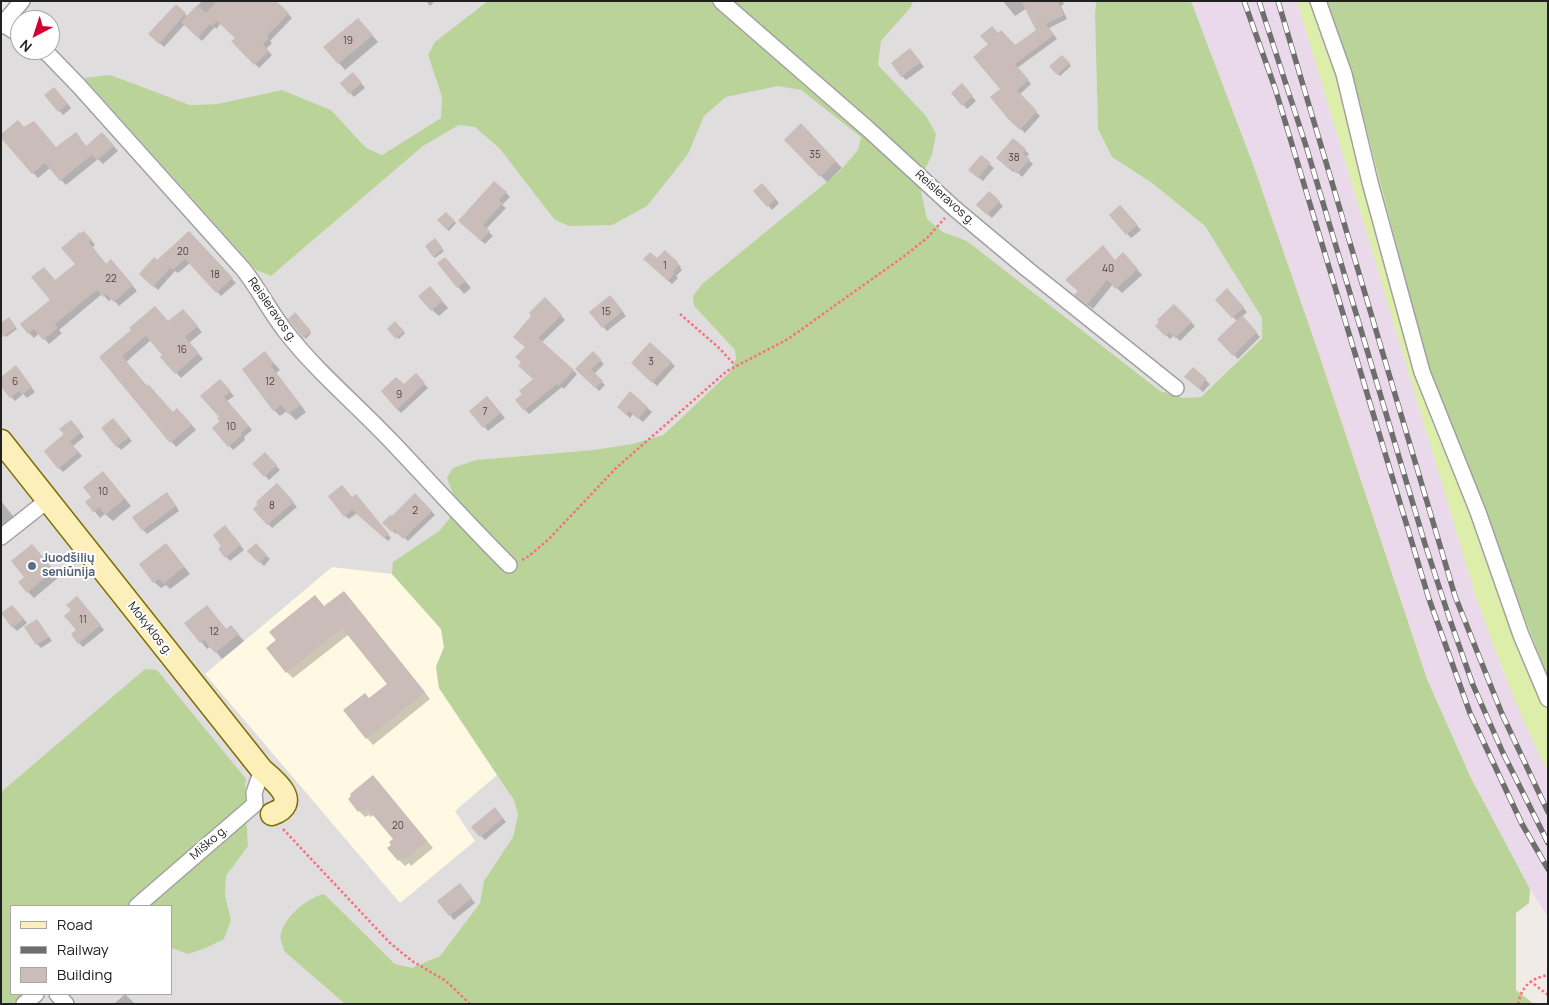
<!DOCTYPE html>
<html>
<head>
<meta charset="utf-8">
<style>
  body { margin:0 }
  #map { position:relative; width:1549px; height:1005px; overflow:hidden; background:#f1ebe7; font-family:Manrope,sans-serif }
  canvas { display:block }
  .frame { position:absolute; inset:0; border:2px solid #202020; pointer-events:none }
  .legend { position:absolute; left:10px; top:905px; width:162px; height:90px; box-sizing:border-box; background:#fff; border:1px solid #a6a6a6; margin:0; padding:6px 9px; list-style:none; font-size:15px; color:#202020 }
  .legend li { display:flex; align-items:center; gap:10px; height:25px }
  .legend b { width:25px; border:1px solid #a6a6a6 }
  .north { position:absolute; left:10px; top:10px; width:50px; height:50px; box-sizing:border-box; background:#fff; border:1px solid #a6a6a6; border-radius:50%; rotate:220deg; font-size:14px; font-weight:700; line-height:20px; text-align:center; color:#202020 }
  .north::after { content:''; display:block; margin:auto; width:18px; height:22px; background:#d10034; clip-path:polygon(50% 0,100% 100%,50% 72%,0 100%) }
</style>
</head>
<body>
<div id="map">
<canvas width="1549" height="1005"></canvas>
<div class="frame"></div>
<ul class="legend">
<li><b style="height:6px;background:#fdefb9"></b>Road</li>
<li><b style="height:6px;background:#6e6e6e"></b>Railway</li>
<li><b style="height:14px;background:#cabcb9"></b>Building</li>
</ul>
<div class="north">N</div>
</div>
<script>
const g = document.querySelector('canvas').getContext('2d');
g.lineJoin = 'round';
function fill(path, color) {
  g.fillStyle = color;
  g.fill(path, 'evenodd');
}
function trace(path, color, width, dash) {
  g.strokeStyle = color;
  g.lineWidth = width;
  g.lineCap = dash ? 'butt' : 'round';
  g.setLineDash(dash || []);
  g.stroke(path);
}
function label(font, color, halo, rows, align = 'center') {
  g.font = font + ' Manrope,sans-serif';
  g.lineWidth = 4;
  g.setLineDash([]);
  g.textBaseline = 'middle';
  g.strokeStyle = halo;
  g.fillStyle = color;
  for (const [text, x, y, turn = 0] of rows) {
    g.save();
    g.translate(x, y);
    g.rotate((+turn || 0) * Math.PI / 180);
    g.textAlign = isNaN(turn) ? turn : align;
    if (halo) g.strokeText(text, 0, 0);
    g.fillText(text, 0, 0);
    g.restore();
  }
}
fill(new Path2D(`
  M32,1H488L428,55L442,97L441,118L382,155L366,148L331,110L282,90L217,104L190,105L165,96L84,78L256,270L271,276L423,146L459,125L475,127L500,149L554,219L688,154L704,116L726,97L779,85L801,90L861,137L858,150L840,171L702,284L693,296L694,306L735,350L737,359L730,372L662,435L632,444L593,450L476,460L454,497L449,519L439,531L393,562L514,800L518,815L513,837L484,881L480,903L440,956L411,969L395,964L324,895L285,952L345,1004H13L24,994H171V948L188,954L206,948L224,939L231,920L225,895L226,876L248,846L245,792L246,779L145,669L1,792V37ZM20,20H50V50H20Z
  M913,1H1096L1095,16L1098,129L1112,157L1152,183L1205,226L1262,318V337L1201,397L1183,398L1160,392L967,241L943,232L927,219L919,181L878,65L881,41L911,7Z`), '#dfddde');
fill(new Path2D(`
  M1191,1H1297L1476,597L1500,663L1530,735L1548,772V917L1530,889L1471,778L1427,679L1318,351L1254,167Z`), '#ead8eb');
fill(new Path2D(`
  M332,567L392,574L441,629L444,647L436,667L439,688L497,775L455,811L475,841L400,903L205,674Z`), '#fff8e2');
fill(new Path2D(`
  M1297,1H1326L1353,77L1429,370L1548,678V772C1519,715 1497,656 1476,597Z`), '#dceeaa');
fill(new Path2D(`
  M488,1H913L911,7L881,41L878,65L926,116L936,134L932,155L919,181L927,219L943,232L967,241L1160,391L1183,398L1201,397L1262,338V318L1205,226L1152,183L1112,157L1098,129L1095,16L1096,1H1191L1254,167L1318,351L1427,679L1471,778L1530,889L1529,903L1516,913V990L1534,1004H345L285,952C283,946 279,939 281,933C286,915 308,898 324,894L395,964L412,968L440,956L480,903L484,881L513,837L518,815L514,800L439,688L436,667L444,647L441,629L392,574L393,562L439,531L449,519L454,497L447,478L453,468L476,460L593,450L632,444L663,435L730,372L736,359L735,350L694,306L693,296L702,284L840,171L858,150L861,137L801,90L778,86L726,97L704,116L688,154L647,206L612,225L569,226L554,219L500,149L475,127L459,125L423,146L271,276L256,270L84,78L110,75L190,105L217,104L282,90L331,110L366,148L382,155L441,118L442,97L428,55L435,42Z
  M1326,1H1548V678L1429,370L1353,77Z
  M145,669L157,670L246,779L245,792L248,846L226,876L225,895L231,920L224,939L206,948L188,954L171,948V906H11V994H24L13,1004H1V792Z`), '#b9d399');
fill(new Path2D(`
  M202,1H275L292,18L270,41L272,43L266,49L272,55L259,68L233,41L236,38L221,23L216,29L215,27L202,41L185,24L164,47L150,34L176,6L188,17Z
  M426,1H435L430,6Z
  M1003,1H1062L1064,4L1061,6L1067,19L1049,28L1057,39L1017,68L1031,84L1019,95L1040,116L1025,133L1010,119L1002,89L998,35L1015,47L1038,30L1027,8L1015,16Z
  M364,26L378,42L345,70L339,63Z
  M914,54L924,67L906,80L902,76Z
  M1062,56L1071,66L1060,76L1051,66Z
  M357,78L365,88L354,97L342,83Z
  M962,85L976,101L967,109L953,93Z
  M58,92L71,108L63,115L46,95Z
  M801,125L842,168L827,182L786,140Z
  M25,129L56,148L76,134L87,147L107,138L118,151L103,164L98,159L66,185L50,168L38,178L1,136Z
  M1013,140L1029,154L1026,157L1033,164L1022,177L1015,170L1013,172L998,158Z
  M981,157L994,168L983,181L974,174Z
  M495,182L510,197L502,205L506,208L486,229L493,236L485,244L460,221Z
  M762,184L779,203L772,210L755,191Z
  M989,192L1003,206L992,218L977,204Z
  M1124,211L1141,230L1131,238L1110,215Z
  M446,213L456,223L449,231L439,220Z
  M189,233L236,283L221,296L190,263L178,273L175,271L158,290L140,274L157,262Z
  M89,237L95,245L92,248L107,265L115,266L137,291L119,306L112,298L109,301L102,294L59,330L62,333L49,344L39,333L34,338L29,333L51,300L56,282L77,264Z
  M435,240L444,251L435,258L426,246Z
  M665,252L681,267L680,268L682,270L676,276L678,278L672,284L645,259L657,260Z
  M1128,259L1142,275L1122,293L1113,284L1093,309L1081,300L1115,261Z
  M439,263L451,265L471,288L464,294Z
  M1227,290L1247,312L1242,317L1260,337L1238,359L1219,339L1237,321L1216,300Z
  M436,294L448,308L439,316L432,310Z
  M545,299L565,320L542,342L577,374L564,389L562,387L529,414L525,410L535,379L522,363L526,347Z
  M614,300L626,316L607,331L590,313Z
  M1174,305L1195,326L1180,341L1174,335L1170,339L1157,326Z
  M295,314L311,333L306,339L290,319Z
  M188,316L202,332L189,343L203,359L181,378L162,357L164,355L151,340L126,362L147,387L173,413L182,414L196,430L176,447L101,357L169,323Z
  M10,320L17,329L6,337L1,331Z
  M395,323L405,333L399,339L389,329Z
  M650,344L675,366L657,386L633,363Z
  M265,353L280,370L276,373L306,412L296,420L287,411L280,416L274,410Z
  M593,353L604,364L594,374L605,385L599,391L577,369Z
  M1193,369L1210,384L1203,392L1190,381Z
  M19,371L35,392L27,398L23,394L15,401L11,397Z
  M416,375L428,388L401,413L397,409L404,386Z
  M224,385L234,396L227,401L252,430L244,437L245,440L233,450L214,428L222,422Z
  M630,393L652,412L643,422L633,414L630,418L618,407Z
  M491,401L505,418L488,431L471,411Z
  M117,424L132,441L121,450L117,446Z
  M75,425L84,437L73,446L82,456L63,472L59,468L65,434Z
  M265,454L280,470L269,480L254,464Z
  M109,479L131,506L113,521L105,514L100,518L87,502Z
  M281,489L297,507L272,528L254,509Z
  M415,495L435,515L408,541L398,532L396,534L384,523L392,518Z
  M171,498L179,511L147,534L143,530Z
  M352,499H360L391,538L388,541L357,513L349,519L345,516Z
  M1,501L17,521L1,533Z
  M229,531L244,550L230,561L219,549L223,546Z
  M256,545L270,559L264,566L249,551Z
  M172,551L190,574L170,589L166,585L161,588L154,582Z
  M38,552L59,577L34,598L28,592L26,577Z
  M350,599L430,699L373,745L344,711L370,699L388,684L348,635L293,678L287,672L325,608Z
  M81,602L104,630L83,647L79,643L78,630Z
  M207,607L227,630L237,633L244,641L222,659L211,646L207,649L186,623Z
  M16,610L27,623L17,631L13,627Z
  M37,620L52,641L41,648L37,644Z
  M379,783L433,848L411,866L409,863L405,866L399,860L395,840L374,814L371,817L369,815L365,817L359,811Z
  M499,813L506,822L485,840L481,836Z
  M464,889L475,903L454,920L439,902Z
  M125,994L135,1004H114Z`), '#0003');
fill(new Path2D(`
  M217,1H276L289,13L267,36L269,38L263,44L269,51L254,65L231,41L235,38L217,21L212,26L210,24L198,38L181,22L197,5L206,13Z
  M1021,1H1058L1064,15L1046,24L1054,35L1015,64L1029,80L1017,90L1037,111L1020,130L1009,120L990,97L1000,89L973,57L988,44L980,36L992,26L998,33L1001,30L1015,45L1036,30Z
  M176,4L186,13L159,44L148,34Z
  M358,18L373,35L338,64L323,47Z
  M910,48L921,62L901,77L891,63Z
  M1062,55L1070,63L1057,75L1049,66Z
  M353,72L362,83L349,94L340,83Z
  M962,83L973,96L962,106L951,93Z
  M54,87L68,104L58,112L44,95Z
  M18,120L24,127L34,121L56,147L76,132L86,146L102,132L114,146L97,160L92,155L60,181L45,163L32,174L1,138V134Z
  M801,123L836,161L820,177L784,140Z
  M1013,138L1026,149L1023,153L1030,159L1017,174L1010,167L1009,169L996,158Z
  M981,155L991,163L978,178L968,170Z
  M494,181L507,192L499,200L503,203L483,225L490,231L481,241L458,221Z
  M762,183L776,199L767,207L753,191Z
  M989,191L1000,201L987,215L976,205Z
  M1120,205L1138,225L1126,235L1109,215Z
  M446,212L455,221L447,230L437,220Z
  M84,231L92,240L89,242L106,264L111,259L133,285L114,302L106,294L103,297L97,290L55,324L58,328L43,340L34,329L28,334L20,324L50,300L31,277L44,267L55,280L75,264L61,248L80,232L81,233Z
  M189,231L233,278L216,293L185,259L173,270L170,268L153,287L139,274L154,257L157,260Z
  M435,238L443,249L433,257L425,246Z
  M1103,245L1115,260L1123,252L1138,269L1116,289L1107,280L1087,305L1074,295L1078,291L1065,280Z
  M665,250L678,262L677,263L679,265L673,272L675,273L668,281L643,259L650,252L657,258Z
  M445,257L466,281L457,288L437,263Z
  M430,286L443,301L431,311L418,296Z
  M1227,288L1244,307L1232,318L1215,300Z
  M610,295L623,311L602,328L589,312Z
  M545,297L562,315L538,338L574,370L559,386L557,384L524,411L515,400L522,394L519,391L533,379L518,366L521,362L515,357L525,347L513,337L531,316L529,313Z
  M1174,304L1192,322L1175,338L1169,332L1165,336L1155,326L1159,322L1157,320Z
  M155,306L168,321L183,309L198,326L185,337L199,353L175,374L160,357L162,355L146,336L122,356L147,386L148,384L173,412L177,408L192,425L170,443L99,357L131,330L129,328Z
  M295,312L311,331L303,338L288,319Z
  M1242,315L1257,332L1233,356L1217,339Z
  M9,317L16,327L1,338V323Z
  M395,321L404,331L396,339L387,329Z
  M650,342L672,362L652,383L631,363Z
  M265,351L274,363L271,366L301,405L288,414L281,405L273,411L242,369Z
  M593,351L602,360L591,369L603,381L595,388L575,369Z
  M16,365L32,387L22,395L19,391L10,398L1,387V377Z
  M1193,367L1207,379L1199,389L1184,377Z
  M416,373L425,383L397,410L381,391L396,377L404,384Z
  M220,379L231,391L224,397L249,426L241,433L242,435L228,447L212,428L220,421L217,418L219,417L200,396Z
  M630,391L648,407L638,419L629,411L626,415L617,407Z
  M487,396L501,413L483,428L469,411Z
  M113,418L129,437L116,447L101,428Z
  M71,420L81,432L70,442L79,452L58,469L44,451L64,434L59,429Z
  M265,452L277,465L264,477L252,464Z
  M103,471L125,499L105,515L99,507L93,512L85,502L91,497L83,487Z
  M277,483L294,502L267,525L253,509L258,504L256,502Z
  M342,485L352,497L356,494L389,534L384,538L352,510L344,517L328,496Z
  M167,492L176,506L142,531L132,517Z
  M415,493L432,511L403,539L394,530L392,532L382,523L390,515L392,516Z
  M225,525L241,545L225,558L218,549L221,546L213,535Z
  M166,543L184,567L163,584L159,579L153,583L139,564Z
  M256,543L267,555L259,563L247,551Z
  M32,544L54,570L27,593L18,582L24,577L11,561Z
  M344,591L425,692L366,739L343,710L365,693L369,698L387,684L342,628L286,673L266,648L276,640L269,632L315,595L324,606Z
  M77,596L101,625L78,644L71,634L76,630L64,616L71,610L66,605Z
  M12,605L24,619L12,628L1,613Z
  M207,605L226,629L231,625L239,634L215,653L204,640L200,643L184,623Z
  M37,619L49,637L36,645L24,627Z
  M373,775L427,841L404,860L402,857L398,861L387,848L391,845L389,842L393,839L367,808L364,811L362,809L358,812L348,799L351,796L350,794Z
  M495,807L503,818L480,837L471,827Z
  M460,883L472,898L449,916L437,901Z`), '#cabcb9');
const street = new Path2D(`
  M721,1L868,129L954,208L1027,269L1176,388
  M1318,1L1344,74L1370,182L1422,372L1478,512L1521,635L1548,699
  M3,24L20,35
  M1,26L22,1
  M42,50L49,55L79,86L243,269C259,289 270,312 286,332C317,372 356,404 391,441C430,482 468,524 509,565
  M1,537L48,500
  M137,906L255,804L254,793L262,770
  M57,994L66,1004
  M24,1004L36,994`);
const secondary = new Path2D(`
  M1,441L262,770C274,780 303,803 272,814`);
trace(street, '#a1a1a1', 18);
trace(secondary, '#7f6d00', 25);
trace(new Path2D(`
  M680,314L718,347L735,365
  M522,560L529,556L549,539L616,468L727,371L788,339L903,257L927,238L945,218
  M283,829L390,943L412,961L446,981L470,1004
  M1530,981L1548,995
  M1518,1004C1522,986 1530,979 1548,975`), '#ff6a80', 2.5, [2.5, 2.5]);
trace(street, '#fff', 15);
trace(secondary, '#fdefb9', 22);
const rail = new Path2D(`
  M1244,1L1275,88L1429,599L1470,713L1522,824L1548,869
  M1259,1L1306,146L1425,544L1449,617L1473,685L1503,753L1548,843
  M1278,1L1455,596L1502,714L1548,812`);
trace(rail, '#6e6e6e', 5.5);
trace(rail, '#fff', 4, [11]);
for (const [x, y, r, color] of [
  [32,566,5,"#5c6f8a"]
]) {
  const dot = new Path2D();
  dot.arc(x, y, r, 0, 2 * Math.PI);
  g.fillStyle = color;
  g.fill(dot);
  trace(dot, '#fff', 2);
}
label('10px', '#4a4746', null, [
  ["19",348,41],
  ["35",815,155],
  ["38",1014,158],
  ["20",183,252],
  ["1",665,266],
  ["40",1108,269],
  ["18",215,275],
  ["22",111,279],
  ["15",606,312],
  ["16",182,350],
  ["3",651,362],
  ["6",15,382],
  ["12",270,382],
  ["9",399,395],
  ["7",485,412],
  ["10",231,427],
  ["10",103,492],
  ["8",272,506],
  ["2",415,511],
  ["11",83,620],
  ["12",214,632],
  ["20",398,826]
]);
label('12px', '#202020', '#fff', [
  ["Reisleravos g.",945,198,42],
  ["Reisleravos g.",272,310,55],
  ["Mokyklos g.",150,629,52],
  ["Miško g.",209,843,-41]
]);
label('bold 12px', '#4e5e75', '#fff', [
  ["Juodšilių",42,559],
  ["seniūnija",42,573]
], 'left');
</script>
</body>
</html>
